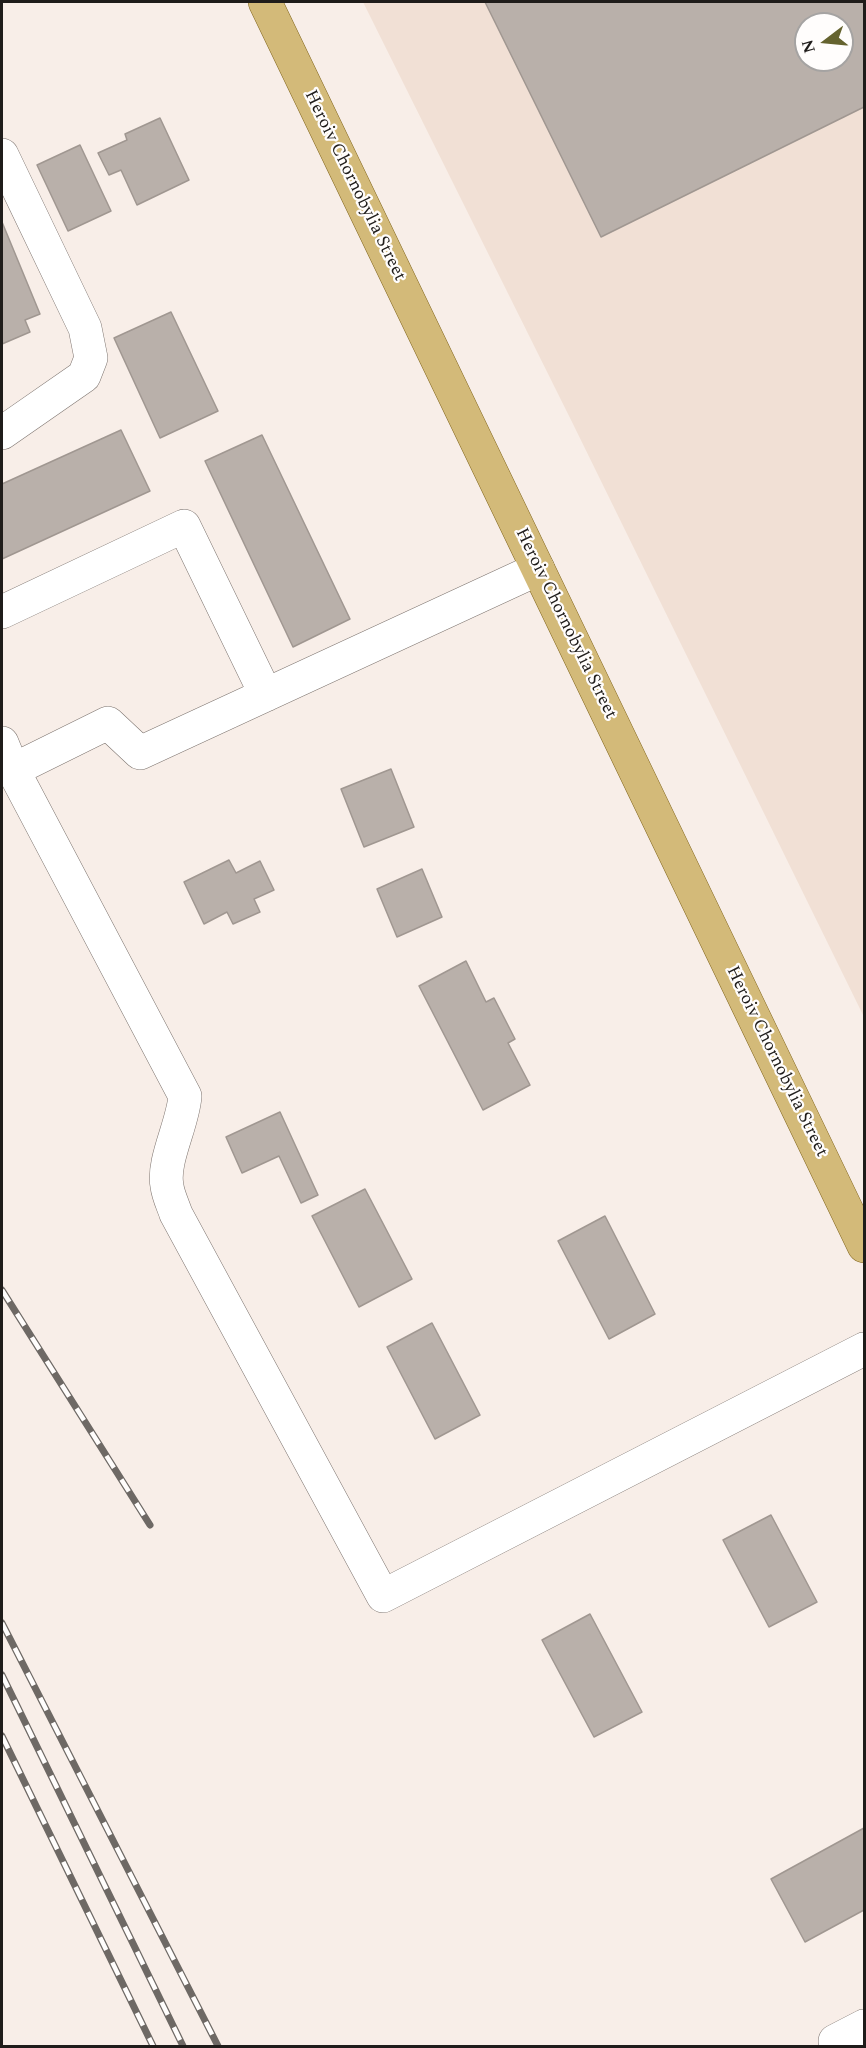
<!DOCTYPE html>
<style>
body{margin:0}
#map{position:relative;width:866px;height:2048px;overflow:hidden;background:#f8eee8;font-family:Spectral,serif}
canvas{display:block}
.frame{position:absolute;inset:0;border:3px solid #1f1c1a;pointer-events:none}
.north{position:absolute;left:794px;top:12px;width:60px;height:60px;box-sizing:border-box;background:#fffdfc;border:2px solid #a5a3a2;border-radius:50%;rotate:254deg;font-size:16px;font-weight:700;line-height:24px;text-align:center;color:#1f1c1a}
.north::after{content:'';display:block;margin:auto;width:21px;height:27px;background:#65632f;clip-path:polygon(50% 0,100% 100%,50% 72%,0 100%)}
</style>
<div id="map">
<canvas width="866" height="2048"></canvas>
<div class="frame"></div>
<div class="north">N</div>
</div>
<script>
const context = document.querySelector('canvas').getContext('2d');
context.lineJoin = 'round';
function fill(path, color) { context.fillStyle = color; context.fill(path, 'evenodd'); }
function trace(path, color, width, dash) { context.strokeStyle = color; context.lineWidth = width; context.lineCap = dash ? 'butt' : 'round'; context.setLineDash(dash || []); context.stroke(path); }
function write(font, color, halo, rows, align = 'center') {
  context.font = font + ' Spectral,serif'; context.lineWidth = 4.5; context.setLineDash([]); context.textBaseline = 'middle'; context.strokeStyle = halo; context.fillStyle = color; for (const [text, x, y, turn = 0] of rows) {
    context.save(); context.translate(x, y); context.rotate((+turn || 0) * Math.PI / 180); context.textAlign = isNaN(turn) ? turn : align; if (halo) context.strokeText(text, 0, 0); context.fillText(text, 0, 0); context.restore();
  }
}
fill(new Path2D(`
 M363,2H864V1017L573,424ZM806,24H842V60H806Z`), '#f1e0d5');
const building = new Path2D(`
 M485,2H864V107L601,237ZM806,24H842V60H806Z
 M160,118L189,180L137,205L121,170L109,175L98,153L127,140L125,134Z
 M80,145L111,211L68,231L37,165Z
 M2,222L40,314L25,320L30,332L2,344Z
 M171,312L218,411L160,438L114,338Z
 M121,430L150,491L2,559V484Z
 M262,435L350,619L293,647L205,461Z
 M391,769L414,827L364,847L341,789Z
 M229,860L236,873L260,861L274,890L254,899L260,912L233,924L227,912L204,924L184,882Z
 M422,869L442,917L397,937L377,889Z
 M466,961L486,1002L494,998L515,1039L508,1043L530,1085L483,1110L419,986Z
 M280,1112L318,1195L301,1203L279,1156L242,1173L226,1137Z
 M365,1189L412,1279L359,1307L312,1216Z
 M605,1216L655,1314L609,1339L558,1241Z
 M432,1323L480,1415L435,1439L387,1347Z
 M771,1515L817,1602L769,1627L723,1540Z
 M590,1614L642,1712L594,1737L542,1640Z
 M864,1828V1910L805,1942L771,1879Z`);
fill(building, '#b9b0aa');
trace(building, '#a09791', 1.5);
const minor = new Path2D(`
 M2,155L85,328L91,358L84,376L2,433
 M2,612L184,526L266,695
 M2,743L13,770L108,723L140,753L538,569
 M13,770L185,1096C183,1124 162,1161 167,1186C168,1195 173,1205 176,1214L383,1596L864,1349
 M835,2041L864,2026`);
const major = new Path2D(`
 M265,2L864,1246`);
trace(minor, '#7d746f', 34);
trace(major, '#81651d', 34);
trace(minor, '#fff', 33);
trace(major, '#d3ba79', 33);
const rail = new Path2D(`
 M2,1290L150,1525
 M2,1623L218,2046
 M2,1675L183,2046
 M2,1736L153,2046`);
trace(rail, '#6e6965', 7);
trace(rail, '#fffdfc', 4.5, [14]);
write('18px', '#1f1c1a', '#fffdfc', [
 ["Heroiv Chornobylia Street",354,186,64],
 ["Heroiv Chornobylia Street",565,624,64],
 ["Heroiv Chornobylia Street",776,1062,64]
]);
</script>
